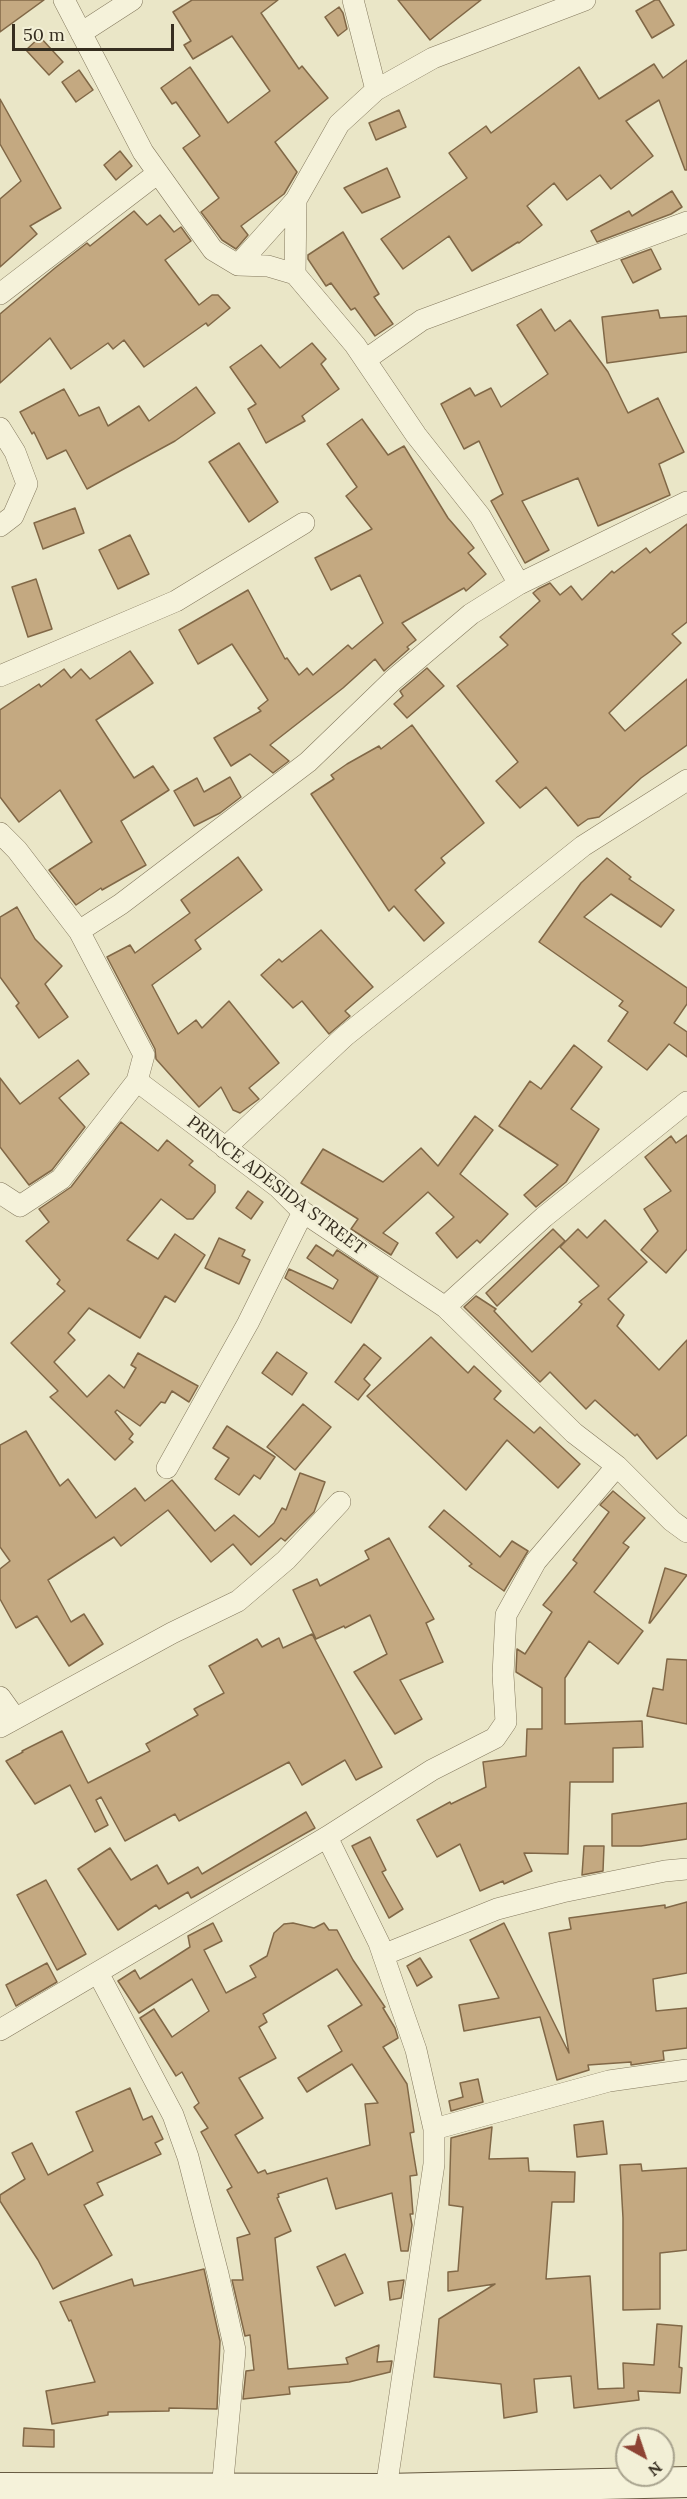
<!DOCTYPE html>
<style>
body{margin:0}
#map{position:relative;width:687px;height:2499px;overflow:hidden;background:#eae6c7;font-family:Lora,serif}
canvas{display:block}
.north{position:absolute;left:615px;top:2427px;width:60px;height:60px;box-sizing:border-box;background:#f2efd6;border:2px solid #a7a28d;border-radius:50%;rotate:140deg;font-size:16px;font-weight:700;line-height:24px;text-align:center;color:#362e20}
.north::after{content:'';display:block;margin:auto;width:21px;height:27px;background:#8d4334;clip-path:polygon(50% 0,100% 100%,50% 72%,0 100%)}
.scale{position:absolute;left:12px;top:24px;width:162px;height:27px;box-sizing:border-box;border:3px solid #362e20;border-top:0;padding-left:8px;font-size:18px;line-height:21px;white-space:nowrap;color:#362e20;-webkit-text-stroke:4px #f2efd6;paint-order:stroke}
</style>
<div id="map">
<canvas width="687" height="2499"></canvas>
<div class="north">N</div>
<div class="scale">50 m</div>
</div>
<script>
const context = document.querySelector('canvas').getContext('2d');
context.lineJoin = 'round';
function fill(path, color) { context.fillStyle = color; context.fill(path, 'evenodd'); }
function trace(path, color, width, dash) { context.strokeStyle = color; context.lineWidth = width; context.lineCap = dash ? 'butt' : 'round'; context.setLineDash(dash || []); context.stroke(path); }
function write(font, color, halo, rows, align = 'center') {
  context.font = font + ' Lora,serif'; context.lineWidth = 5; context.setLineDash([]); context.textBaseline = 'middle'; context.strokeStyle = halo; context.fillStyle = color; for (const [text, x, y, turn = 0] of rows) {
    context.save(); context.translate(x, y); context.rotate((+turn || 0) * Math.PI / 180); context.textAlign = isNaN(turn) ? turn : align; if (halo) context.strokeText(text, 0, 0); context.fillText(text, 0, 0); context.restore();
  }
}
const building = new Path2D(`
 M0,0H44L0,32Z
 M192,0H278L261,13L299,69L302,66L328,98L275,142L297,172L284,194L241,226L248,235L236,249L222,240L201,212L219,198L183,148L200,136L176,102L172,104L161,88L190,67L228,123L270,91L232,36L193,59L184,45L191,41L173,12Z
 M398,0H481L430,40Z
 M655,0H659L674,25L652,38L636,11Z
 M339,7L343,13L347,29L338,36L325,17Z
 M40,37L63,62L49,75L26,50Z
 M687,60V170H685L659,100L626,121L653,156L611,189L600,175L567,200L554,183L527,206L542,225L519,243L518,242L472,271L449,236L403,269L381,239L467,178L449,153L486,126L491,133L579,67L599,99L654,64L663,78Z
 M79,70L93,90L76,102L62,82Z
 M0,99L61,208L30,226L37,234L0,267V199L21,181L0,144Z
 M399,110L406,127L376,140L369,123Z
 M120,151L132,166L116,180L104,165Z
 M387,168L400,197L362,213L344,188Z
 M672,191L682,207L671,214L597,242L591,231L629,211L632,216Z
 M134,211L147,225L160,215L174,232L181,227L191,241L165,260L199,305L212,295H218L230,308L208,326L206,323L144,367L124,340L113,349L108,343L71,369L50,338L0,383V314L55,268L87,243L90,246Z
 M343,232L379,294L374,297L393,324L375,336L355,308L351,310L331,283L326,286L308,259V255Z
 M651,249L661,269L633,283L621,260Z
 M541,309L555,331L570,320L608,372L628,413L658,398L684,452L659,464L670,495L598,526L578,478L522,501L549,550L525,563L491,501L503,494L479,441L464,449L441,404L470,388L475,396L491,388L501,407L548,374L517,325Z
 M658,310L660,318L687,316V352L607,363L602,317Z
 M312,343L326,359L321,364L339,389L302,416L305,421L266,443L248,409L256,404L230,367L261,345L280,368Z
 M196,387L215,413L175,441L87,489L66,450L47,459L34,432L32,434L20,412L64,389L79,416L99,407L108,426L139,406L149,421Z
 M362,419L388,455L404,446L448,518L474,548L468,553L486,574L466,591L464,588L402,623L416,640L407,647L409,649L384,671L375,659L343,688L270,745L289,761L273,773L250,754L231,766L214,738L261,711L258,708L268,700L232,644L198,664L179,630L248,590L285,659L287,658L299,675L307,668L313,675L348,645L352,649L383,623L360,575L331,590L315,558L372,529L346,496L357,487L327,444Z
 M239,443L278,502L249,522L209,462Z
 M75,508L84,533L43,549L34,523Z
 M687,524V622L672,634L681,643L609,713L625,731L687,679V745L641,778L599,817L588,819L578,826L546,787L520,808L496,781L518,762L457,686L508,645L500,637L540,601L533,593L538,589L550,583L560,595L571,586L582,600L612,571L614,573L646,548L650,553Z
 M130,535L149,574L118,589L99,550Z
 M36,579L52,629L28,637L12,587Z
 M130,651L153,683L96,720L134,778L153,766L169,790L121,821L146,865L102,890L101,888L76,905L49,870L92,842L60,790L19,822L0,797V710L39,684L41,687L64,669L71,678L81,669L90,679Z
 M427,668L444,686L407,718L394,704L403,696L400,691Z
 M412,725L484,823L441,858L445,863L415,890L444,923L424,941L394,906L389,911L311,794L334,779L331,775L347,764L379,746L381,749Z
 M230,777L241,797L220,813L194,826L174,791L197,778L204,792Z
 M238,857L262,890L195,940L201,949L152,985L178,1034L196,1020L202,1028L229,1001L279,1063L249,1088L259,1099L240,1113L233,1110L221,1087L199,1107L156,1059L155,1049L107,957L130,945L135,953L190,913L181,900Z
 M607,858L631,877L629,879L674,910L661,927L611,894L584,917L687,988V1004L674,1023L687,1032V1057L669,1044L647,1070L608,1041L628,1012L619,1006L623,1001L539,942L581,883Z
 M17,907L35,939L62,966L45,984L68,1017L39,1038L16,1006L19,1003L0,977V917Z
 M321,930L373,987L345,1011L350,1016L329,1034L302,1001L293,1008L261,975L279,959L282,962Z
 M574,1045L602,1067L571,1109L599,1129L566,1182L536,1207L524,1195L558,1165L499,1126L530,1081L541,1089Z
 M78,1060L89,1074L59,1098L85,1127L52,1170L29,1185L0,1147V1078L20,1104Z
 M475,1116L493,1130L460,1174L508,1214L480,1243L477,1240L457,1258L436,1233L454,1217L428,1192L383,1233L398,1243L391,1255L351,1229L358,1219L301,1183L323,1149L383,1182L421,1148L438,1166Z
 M121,1122L158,1151L167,1140L193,1161L189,1165L215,1185V1192L193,1219H187L161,1199L127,1240L158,1259L175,1234L205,1255L175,1302L165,1296L140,1338L89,1308L68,1333L75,1340L54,1362L87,1397L109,1375L124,1388L136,1368L131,1365L138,1353L198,1386L189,1402L172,1391L165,1403L161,1402L140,1426L117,1410L115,1412L133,1434L129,1439L133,1442L115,1460L50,1397L58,1391L11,1343L65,1291L57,1284L60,1280L26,1241L49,1222L39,1209L71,1187Z
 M687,1135V1249L666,1273L641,1250L658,1231L644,1209L671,1191L645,1157L671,1136L676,1143Z
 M248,1191L263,1202L251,1219L236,1208Z
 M605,1220L647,1262L608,1299L624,1315L617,1326L659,1370L687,1340V1435L657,1459L637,1434L635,1436L595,1400L586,1409L550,1372L540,1382L464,1307L476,1296L496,1309L494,1311L532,1352L578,1309L582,1304L579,1302L599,1286L560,1247L578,1229L587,1238Z
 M553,1229L565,1241L497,1306L486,1293Z
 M219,1238L245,1250L242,1256L250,1260L239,1284L205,1268Z
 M316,1245L333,1256L337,1250L378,1277L351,1323L285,1278L289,1269L333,1289L338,1280L307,1258Z
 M431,1337L468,1373L474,1366L501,1391L494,1399L534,1433L540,1427L580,1464L558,1488L507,1440L466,1490L367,1396Z
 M364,1344L381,1358L364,1379L370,1385L358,1400L335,1382Z
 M277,1352L307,1373L292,1395L262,1373Z
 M303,1404L331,1427L295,1470L267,1447Z
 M227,1426L275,1457L260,1479L254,1475L239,1495L215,1479L229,1458L213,1448Z
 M26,1431L60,1486L68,1479L96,1518L135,1488L145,1501L172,1480L215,1531L234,1515L259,1537L274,1523L282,1508L286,1510L300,1473L325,1482L314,1512L285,1541L281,1538L251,1565L233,1544L211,1562L168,1510L121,1546L114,1537L48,1580L71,1622L84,1614L103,1644L69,1666L37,1616L16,1628L0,1599V1569L10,1561L0,1547V1445Z
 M613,1491L645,1518L623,1543L629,1547L594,1592L643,1631L618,1664L589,1641L565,1678V1724L642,1721L643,1747L613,1748V1782H570L568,1854L524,1853L532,1871L504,1884L503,1881L480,1891L460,1844L437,1857L417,1820L450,1802L451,1804L486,1787L483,1762L526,1756L527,1729H542V1688L516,1672L517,1649L525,1654L552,1612L543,1605L577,1563L573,1560L609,1512L600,1505Z
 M444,1510L500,1557L512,1541L528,1551L504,1591L469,1566L472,1564L429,1527Z
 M389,1538L434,1619L426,1623L443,1662L400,1680L422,1719L395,1734L354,1672L387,1654L370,1615L345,1628L344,1626L316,1639L293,1590L317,1579L320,1586L369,1559L365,1551Z
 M665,1568L687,1575L650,1623H649Z
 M312,1634L382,1767L356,1780L345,1760L302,1785L289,1762L179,1821L175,1814L125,1841L101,1797L96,1800L108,1825L95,1832L70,1785L35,1804L6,1761L23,1752L22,1751L62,1731L88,1783L150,1751L146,1744L198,1715L194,1709L224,1693L209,1666L257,1639L262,1647L279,1638L283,1648Z
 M667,1659L687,1660V1724L647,1716L653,1688L663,1690Z
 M687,1803V1839L641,1846H612V1814Z
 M306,1812L315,1828L193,1897L191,1898L188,1892L159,1909L156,1905L118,1930L78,1869L110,1848L131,1880L157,1865L168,1884L198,1867L202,1874Z
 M370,1837L386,1870L382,1872L403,1909L389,1918L352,1846Z
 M584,1846H604L603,1871L582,1875Z
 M46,1880L86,1954L57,1970L17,1895Z
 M687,1902V1973L653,1979L656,2011L687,2008V2048L663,2051L664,2060L631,2065V2062L588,2065L589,2070L557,2080L540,2017L464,2031L459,2005L499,1998L470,1940L504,1923L569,2053L549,1933L571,1929L569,1918L665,1905V1908Z
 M213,1923L222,1941L204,1950L226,1993L256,1977L250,1966L267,1956L274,1933L284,1924L293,1923L314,1928L324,1923L329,1930H337L353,1960L385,2007L383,2008L395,2028L398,2038L383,2047L407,2084L414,2132L410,2133L417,2175L410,2176L413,2214H410L412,2225L408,2251H401L392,2193L336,2209L327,2178L278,2194L279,2197L277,2198L291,2231L275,2238L288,2369L348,2364L346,2358L379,2345L377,2362L392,2361L390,2372L349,2382L289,2387L290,2394L243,2399L246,2371L254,2370L250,2335L245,2336L232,2280H243L237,2238L250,2234L227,2190L232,2187L201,2132L208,2128L194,2107L199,2103L182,2072L176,2076L140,2018L154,2009L172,2037L209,2011L192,1979L139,2013L118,1981L135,1970L140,1979L190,1947L188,1936ZM337,1969L362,2005L328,2026L342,2051L298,2078L307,2092L352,2064L378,2103L365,2104L370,2145L267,2174L265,2170L258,2173L235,2135L263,2118L239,2078L276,2058L259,2027L267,2022L263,2014Z
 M420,1958L432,1977L417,1986L407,1966Z
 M47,1963L57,1982L16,2006L6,1985Z
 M478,2079L483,2102L451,2111L449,2101L463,2097L460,2083Z
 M130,2088L143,2120L152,2116L163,2139L155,2143L161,2154L97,2183L103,2195L84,2205L112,2255L53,2289L38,2260L0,2201V2195L25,2179L12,2153L32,2143L48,2175L93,2151L76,2112Z
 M603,2121L607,2154L577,2157L574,2125Z
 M492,2127L489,2159L528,2158L529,2171L575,2172L574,2202H552L546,2279L590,2276L598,2389L624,2388L623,2363L654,2365L657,2324L682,2326L679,2367L682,2368L680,2393L638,2391L639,2400L574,2408L571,2376L534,2379L537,2412L504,2418L501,2384L434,2377L439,2319L495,2284L448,2291V2272L458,2271L463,2207L449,2205L451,2138Z
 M641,2164L642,2171L687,2168V2250L660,2253V2309L623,2310V2218L620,2165Z
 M345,2254L363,2293L335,2306L317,2267Z
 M204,2269L220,2341L217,2409L169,2408V2411L108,2412V2415L52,2424L46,2391L95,2382L71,2320L69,2321L60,2302L132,2279L134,2286Z
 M404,2280L401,2298L390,2300L388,2282Z
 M24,2428L54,2430V2447L23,2446Z`);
fill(building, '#c4a981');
trace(building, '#816847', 1.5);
const street = new Path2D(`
 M64,0L143,152L213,250L238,265L268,266L295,274L355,345L416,435L480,516L519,584
 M353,0L376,90
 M81,33L132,0
 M238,265L296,200L339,124L376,90L433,58L585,0
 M295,274L296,200
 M0,294L158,173
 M365,360L422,320L687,222
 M0,428L15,452L27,484L13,516L0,526
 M0,676L176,601L304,523
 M0,833L17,850L79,931L144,1055L137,1081L278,1187L303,1212L445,1307L574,1433L617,1466L672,1521L687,1532
 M79,931L121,904L308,762L393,680L471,614L519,584L687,502
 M225,1148L345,1036L583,846L687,780
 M0,1193L20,1206L61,1179L137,1081
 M445,1307L544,1217L687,1102
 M167,1468L248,1323L303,1212
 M0,1697L15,1718
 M0,1727L172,1633L238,1601L286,1560L340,1502
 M327,1837L379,1943L416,2050L434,2129V2164L386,2489
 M383,1955L497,1909L562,1892L665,1871L687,1869
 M98,1973L173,2115L188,2157L218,2274L235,2350L222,2490
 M0,2030L327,1837L432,1770L495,1738L506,1722L503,1675L506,1615L536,1561L617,1466
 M434,2129L609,2081L687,2070`);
const secondary = new Path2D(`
 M0,2488L386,2489L687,2482`);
trace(street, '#84795e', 22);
trace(secondary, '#665a41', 32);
trace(street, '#f5f2da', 21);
trace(secondary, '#f5f2da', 30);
write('18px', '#362e20', '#f2efd6', [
 ["PRINCE ADESIDA STREET",276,1186,37]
]);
</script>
